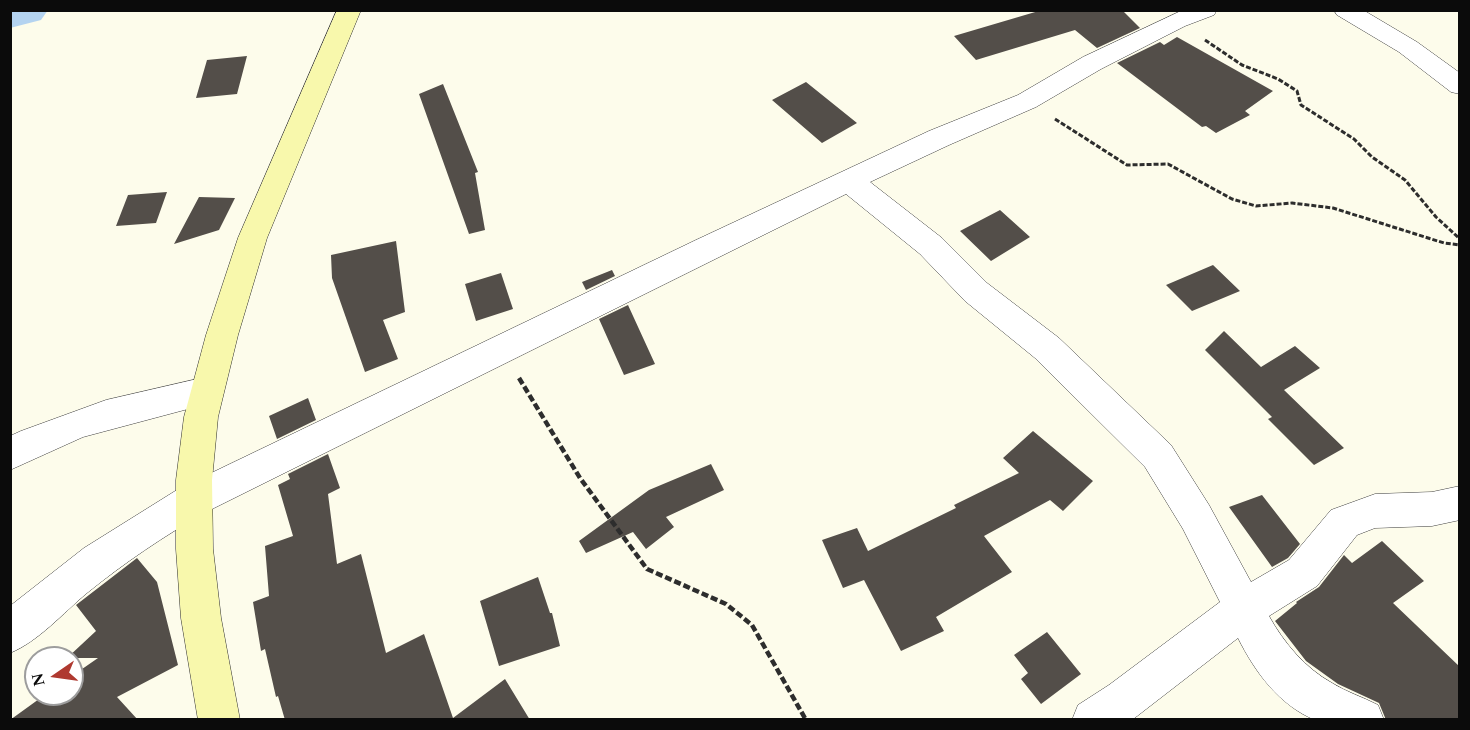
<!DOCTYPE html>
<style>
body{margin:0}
#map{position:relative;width:1470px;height:730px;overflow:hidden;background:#fdfceb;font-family:Spectral,serif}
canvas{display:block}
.frame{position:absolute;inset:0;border:12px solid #0b0b0b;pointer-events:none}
.north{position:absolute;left:24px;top:646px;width:60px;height:60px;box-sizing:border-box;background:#fff;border:2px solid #9d9d9d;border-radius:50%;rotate:257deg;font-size:16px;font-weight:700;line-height:24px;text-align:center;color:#0b0b0b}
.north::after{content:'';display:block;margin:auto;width:21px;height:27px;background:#af3930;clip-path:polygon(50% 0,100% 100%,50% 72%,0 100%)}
</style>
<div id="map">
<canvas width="1470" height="730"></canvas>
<div class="frame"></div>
<div class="north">N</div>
</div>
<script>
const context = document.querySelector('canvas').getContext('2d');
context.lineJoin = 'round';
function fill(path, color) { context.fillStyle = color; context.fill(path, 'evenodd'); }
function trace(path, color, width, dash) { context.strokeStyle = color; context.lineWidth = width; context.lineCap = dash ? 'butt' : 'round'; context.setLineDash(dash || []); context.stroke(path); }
fill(new Path2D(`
 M10,10H48L41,20L10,28Z`), '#b4d3f0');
fill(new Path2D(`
 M1042,10H1122L1140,28L1097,48L1075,30L976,60L954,36Z
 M1177,37L1273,91L1245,111L1250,115L1216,133L1206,126L1202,127L1117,63L1160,42L1164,45Z
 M247,56L237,94L196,98L207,60Z
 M806,82L857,123L822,143L772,100Z
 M443,84L478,172L475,173L485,230L469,234L419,94Z
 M167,192L156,223L116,226L128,195Z
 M199,197L235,198L219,230L174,244Z
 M1000,210L1030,237L991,261L960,231Z
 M396,241L405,312L383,320L398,359L365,372L332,278L331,255Z
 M1213,265L1240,291L1192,311L1166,285Z
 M612,270L615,276L586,290L582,282Z
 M501,273L513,309L476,321L465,284Z
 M628,305L655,364L624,375L599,319Z
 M1224,331L1261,367L1295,346L1320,368L1284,390L1344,448L1314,465L1268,419L1272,417L1205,350Z
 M308,398L316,420L277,439L269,416Z
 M1033,431L1093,481L1063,511L1050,500L984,536L1012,572L936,617L944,631L901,651L864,580L843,588L822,540L857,528L868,551L956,508L954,505L1019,473L1003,458Z
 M328,454L340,488L328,494L337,564L361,554L386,653L424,634L453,718L505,679L530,720H285L278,696L276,697L265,649L261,651L253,602L269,596L265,546L293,536L278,485L290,479L288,474Z
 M711,464L724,490L666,517L674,527L646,549L633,532L586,553L579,541L649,490Z
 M1262,495L1300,544L1288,558L1272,567L1229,507Z
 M1382,541L1424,581L1393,603L1460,667V720H1386L1379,703L1338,684L1306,661L1275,621L1297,603L1296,602L1319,587L1344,555L1352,563Z
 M137,558L157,582L178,665L117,697L138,720H10L46,694H72V676L98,658H67L96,631L76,605Z
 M538,577L550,613H552L560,646L499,666L480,601Z
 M1047,632L1081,674L1041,704L1021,679L1028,673L1014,655Z`), '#534e49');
const street = new Path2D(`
 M1183,10H1217L1214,15L1185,26L1101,69L1036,107L949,145L870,182L942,238L987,283L1059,338L1171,445L1209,505L1251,582L1289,560L1331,510L1375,494L1432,492L1460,486V520L1432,526L1375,528L1357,535L1317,586L1269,616C1284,643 1305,668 1332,683C1346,692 1363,697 1378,705L1384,720H1315C1279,705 1255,672 1238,638L1132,720H1072L1078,705L1109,685L1220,602L1183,529L1145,467L1035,358L965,301L920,254L846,194L206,512C164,536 124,563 87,593C63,613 39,641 10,653V606L84,548L180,488L696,240L929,131L1018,95L1083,57Z
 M1334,10H1363L1417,42L1460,73V94L1451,92L1399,52L1337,15Z
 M206,377L218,381L223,391L218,401L83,437L10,470V436L21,431L106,400Z`);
const secondary = new Path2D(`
 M337,10H361L267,238L238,335L218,417L212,480L213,549L221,618L240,720H198L181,618L176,549V480L184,417L206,335L238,238Z`);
trace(street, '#3e3e3e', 1);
trace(secondary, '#2d2d2d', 1);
trace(new Path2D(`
 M1205,40L1242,65L1278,79L1297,91L1301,105L1354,139L1372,157L1405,180L1436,217L1460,239
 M1055,119L1127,165L1168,164L1232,199L1256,206L1292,203L1333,208L1444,243L1460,245`), '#2d2d2d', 3, [5, 2]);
trace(new Path2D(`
 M519,378L580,478L647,569L726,604L752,625L806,720`), '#2d2d2d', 4.5, [7, 3]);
fill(street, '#fff');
fill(secondary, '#f8f8ac');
</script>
